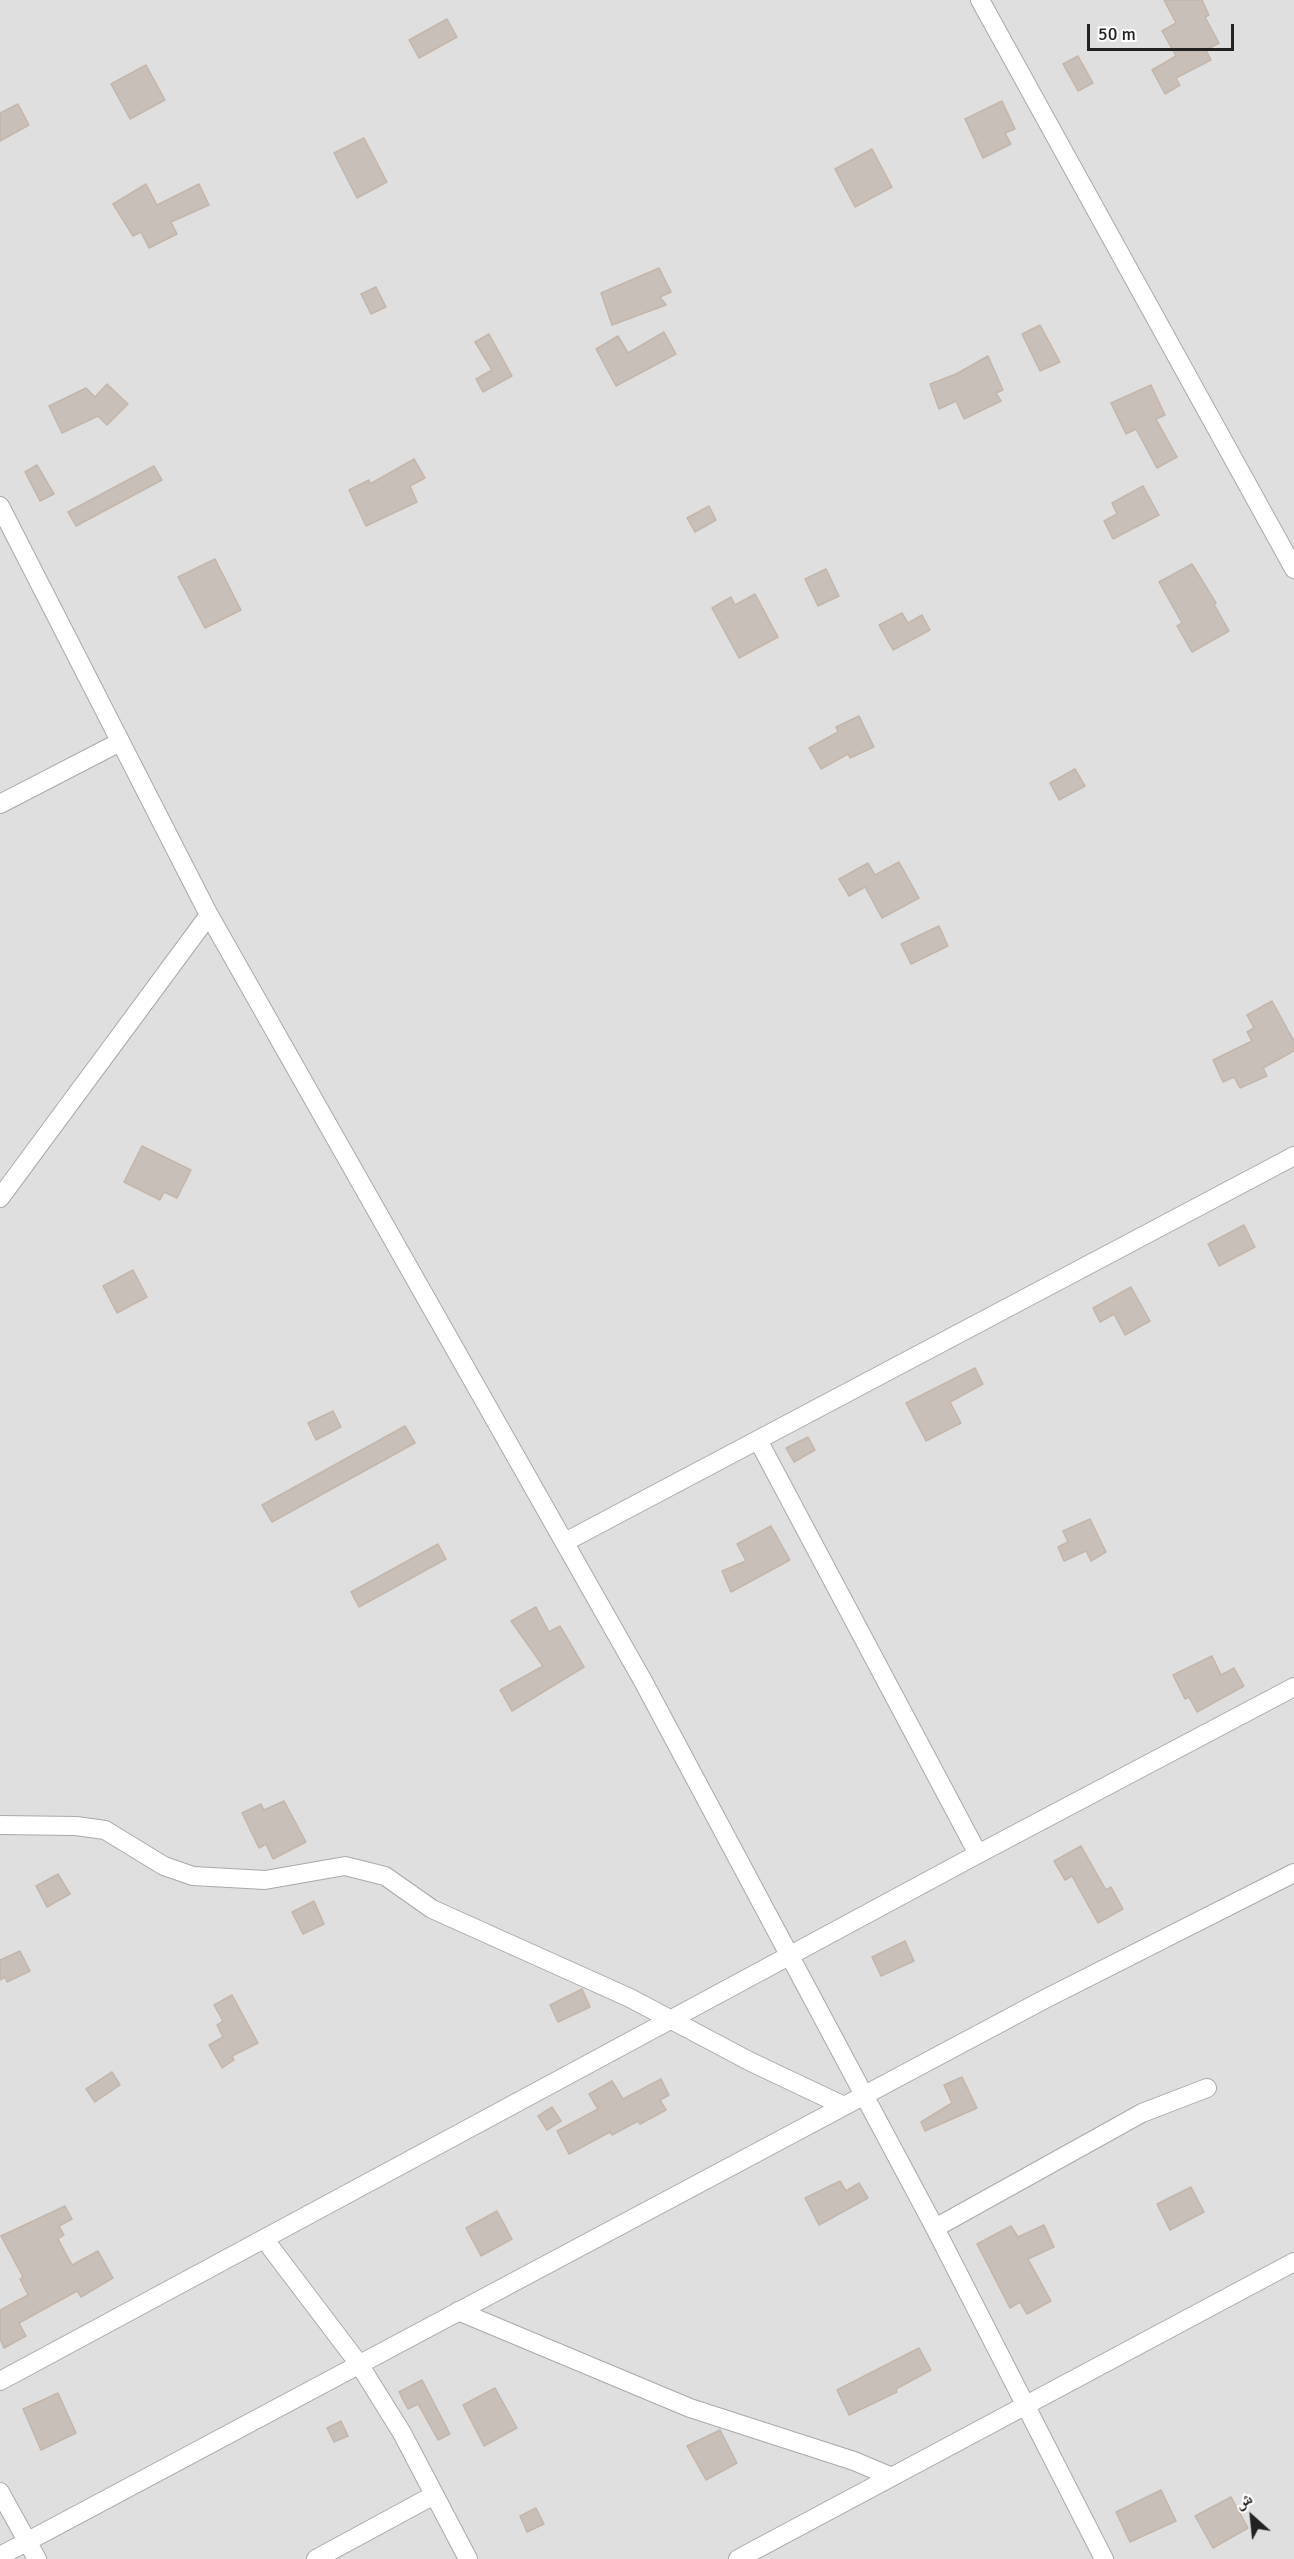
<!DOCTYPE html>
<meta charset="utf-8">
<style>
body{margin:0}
#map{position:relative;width:1294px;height:2559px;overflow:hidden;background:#f2efe9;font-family:Signika,"Noto Naskh Arabic",sans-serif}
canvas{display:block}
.north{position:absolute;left:1222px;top:2487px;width:60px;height:60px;-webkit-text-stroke:4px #fff;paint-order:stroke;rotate:333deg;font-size:16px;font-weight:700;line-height:24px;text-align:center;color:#222}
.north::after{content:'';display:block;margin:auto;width:21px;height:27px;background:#222;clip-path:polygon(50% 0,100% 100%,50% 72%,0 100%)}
.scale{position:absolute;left:1087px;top:24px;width:147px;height:27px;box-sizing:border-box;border:3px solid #222;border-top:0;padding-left:8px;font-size:18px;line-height:21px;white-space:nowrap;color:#222;-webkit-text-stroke:4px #fff;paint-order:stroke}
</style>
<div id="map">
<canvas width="1294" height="2559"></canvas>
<div class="north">ش</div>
<div class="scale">50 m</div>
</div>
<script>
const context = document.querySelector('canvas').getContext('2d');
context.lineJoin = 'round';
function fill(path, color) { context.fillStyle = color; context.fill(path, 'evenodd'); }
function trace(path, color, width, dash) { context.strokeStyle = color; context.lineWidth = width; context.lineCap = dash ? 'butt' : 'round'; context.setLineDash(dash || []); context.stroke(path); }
fill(new Path2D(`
 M0,0H1294V2559H0Z`), '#e0dfdf');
const building = new Path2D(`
 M1164,0H1202L1209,15L1205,17L1219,43L1206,50L1211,60L1176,78L1180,85L1165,94L1152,70L1176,56L1162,31L1176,23Z
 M447,19L457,37L419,58L409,40Z
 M1078,56L1093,83L1078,91L1063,64Z
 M146,65L165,100L130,119L111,84Z
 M1002,101L1015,129L1005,133L1011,144L983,158L965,119Z
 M18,104L29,125L0,141V113Z
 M364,138L387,182L357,198L334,153Z
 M872,149L892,187L855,207L835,169Z
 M146,184L157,205L199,184L209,205L171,222L177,234L149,248L141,232L133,236L113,204Z
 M659,268L671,292L660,297L666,305L612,325L601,293Z
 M376,287L386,307L371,314L361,294Z
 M1040,325L1060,362L1040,371L1022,334Z
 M664,332L676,354L616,386L596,349L618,336L628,353Z
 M489,334L512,376L483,392L476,379L492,370L475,342Z
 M988,356L1003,390L996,393L1001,401L964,419L956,401L939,409L930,384L956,374Z
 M107,384L128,404L107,425L98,416L62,433L49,406L86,388L95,397Z
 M1151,385L1165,415L1156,419L1177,457L1157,468L1136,429L1126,434L1111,403Z
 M414,459L425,478L410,486L417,502L366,526L349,490L369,480L370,484Z
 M37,465L54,494L40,501L25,472Z
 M154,466L162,480L76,526L68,512Z
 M1143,486L1159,515L1113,539L1104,521L1117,514L1112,503Z
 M709,506L716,520L695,532L687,518Z
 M215,559L241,610L205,628L178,577Z
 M1192,564L1216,603L1214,604L1229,631L1192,652L1177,626L1182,623L1159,582Z
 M826,569L839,596L818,606L805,579Z
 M755,594L778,637L739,658L712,608L731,597L735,605Z
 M902,613L908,623L922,615L930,630L893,650L879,625Z
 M859,716L874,747L850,758L848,754L821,769L809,748L838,732L836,727Z
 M1075,769L1085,786L1059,800L1050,783Z
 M899,862L919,898L882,918L865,887L849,896L839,879L868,863L875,875Z
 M939,926L948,946L911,964L901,944Z
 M1272,1001L1294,1041V1051L1263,1068L1267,1076L1240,1088L1234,1077L1223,1082L1213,1060L1252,1041L1247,1032L1254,1028L1247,1015Z
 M142,1146L191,1170L177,1198L164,1192L160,1200L124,1182Z
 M1244,1225L1255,1247L1219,1266L1208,1244Z
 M133,1270L147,1297L117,1313L103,1286Z
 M1131,1287L1150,1321L1125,1335L1114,1314L1100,1322L1093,1308Z
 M975,1368L983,1384L950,1402L961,1423L926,1441L906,1403Z
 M333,1411L341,1427L316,1440L308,1423Z
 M405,1426L415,1443L272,1522L262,1505Z
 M808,1437L815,1450L794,1462L786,1448Z
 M1090,1519L1106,1552L1091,1561L1086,1551L1064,1561L1058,1547L1068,1542L1063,1531Z
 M771,1526L790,1560L731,1592L722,1571L746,1561L737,1544Z
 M438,1544L446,1559L359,1607L351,1592Z
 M536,1607L549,1632L560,1626L584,1667L512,1711L500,1690L543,1666L511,1621Z
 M1212,1656L1221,1675L1234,1668L1244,1686L1197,1712L1189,1697L1185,1699L1173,1675Z
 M284,1801L306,1842L273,1859L266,1844L259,1848L242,1813L261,1804L264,1810Z
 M1081,1846L1106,1890L1111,1887L1123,1909L1098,1923L1072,1876L1065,1880L1054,1861Z
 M58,1874L70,1894L47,1907L36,1886Z
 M314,1901L324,1924L303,1934L292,1912Z
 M905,1941L914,1961L881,1976L872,1957Z
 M20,1951L30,1971L7,1982L5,1977L0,1980V1960Z
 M582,1989L590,2007L558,2022L550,2005Z
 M232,1995L258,2043L232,2056L234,2060L222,2068L209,2045L223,2037L217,2025L223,2021L214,2005Z
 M112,2072L120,2085L95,2102L86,2089Z
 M962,2077L977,2108L925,2131L921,2122L952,2103L944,2085Z
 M661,2079L669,2095L660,2100L666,2110L640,2124L638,2121L612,2135L610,2132L569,2154L557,2131L598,2109L589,2094L612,2081L623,2099Z
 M552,2107L561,2121L547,2130L538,2116Z
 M840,2181L846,2191L859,2183L868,2198L819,2225L805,2198Z
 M1191,2187L1204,2212L1170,2230L1157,2204Z
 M65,2206L72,2219L59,2226L64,2235L58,2239L72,2265L98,2251L113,2278L81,2297L77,2291L19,2323L26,2336L4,2348L0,2339V2310L28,2295L20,2279L23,2277L1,2236Z
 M497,2211L512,2239L481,2256L466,2228Z
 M1044,2225L1054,2247L1028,2259L1051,2301L1027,2314L1020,2302L1010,2308L977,2244L1011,2226L1018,2237Z
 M919,2348L931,2370L896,2389L897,2392L849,2415L837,2390Z
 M422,2380L450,2434L438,2440L418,2404L408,2409L399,2392Z
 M495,2388L517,2428L484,2446L463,2405Z
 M58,2393L76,2433L41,2450L23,2409Z
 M341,2421L348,2436L334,2442L327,2428Z
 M720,2430L737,2463L706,2480L687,2446Z
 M1161,2490L1176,2521L1130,2542L1116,2512Z
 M1231,2497L1248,2528L1213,2548L1195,2516Z
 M536,2508L544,2524L527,2532L520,2516Z`);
fill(building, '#c7bfb8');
trace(building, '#c4b6ab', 1.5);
const street = new Path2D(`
 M980,0L1294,569
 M0,506L209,915L643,1681L935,2228L1104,2559
 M0,804L120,742
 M0,1198L209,915
 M758,1440L978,1854
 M565,1542L1294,1156
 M0,1825L76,1826L105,1830L164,1866L193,1876L265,1880L345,1866L385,1876L432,1909L630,1998L751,2062L844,2106
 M935,2228L1142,2113L1207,2088
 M265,2240L359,2364L402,2433L468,2559
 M458,2311L690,2408L854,2461L892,2477
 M0,2381L978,1854L1294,1687
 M0,2492L37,2559
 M0,2556L1043,2000L1294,1873
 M316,2559L434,2495
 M738,2559L1294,2262`);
trace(street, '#a9a9a9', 20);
trace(street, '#fff', 18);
</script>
